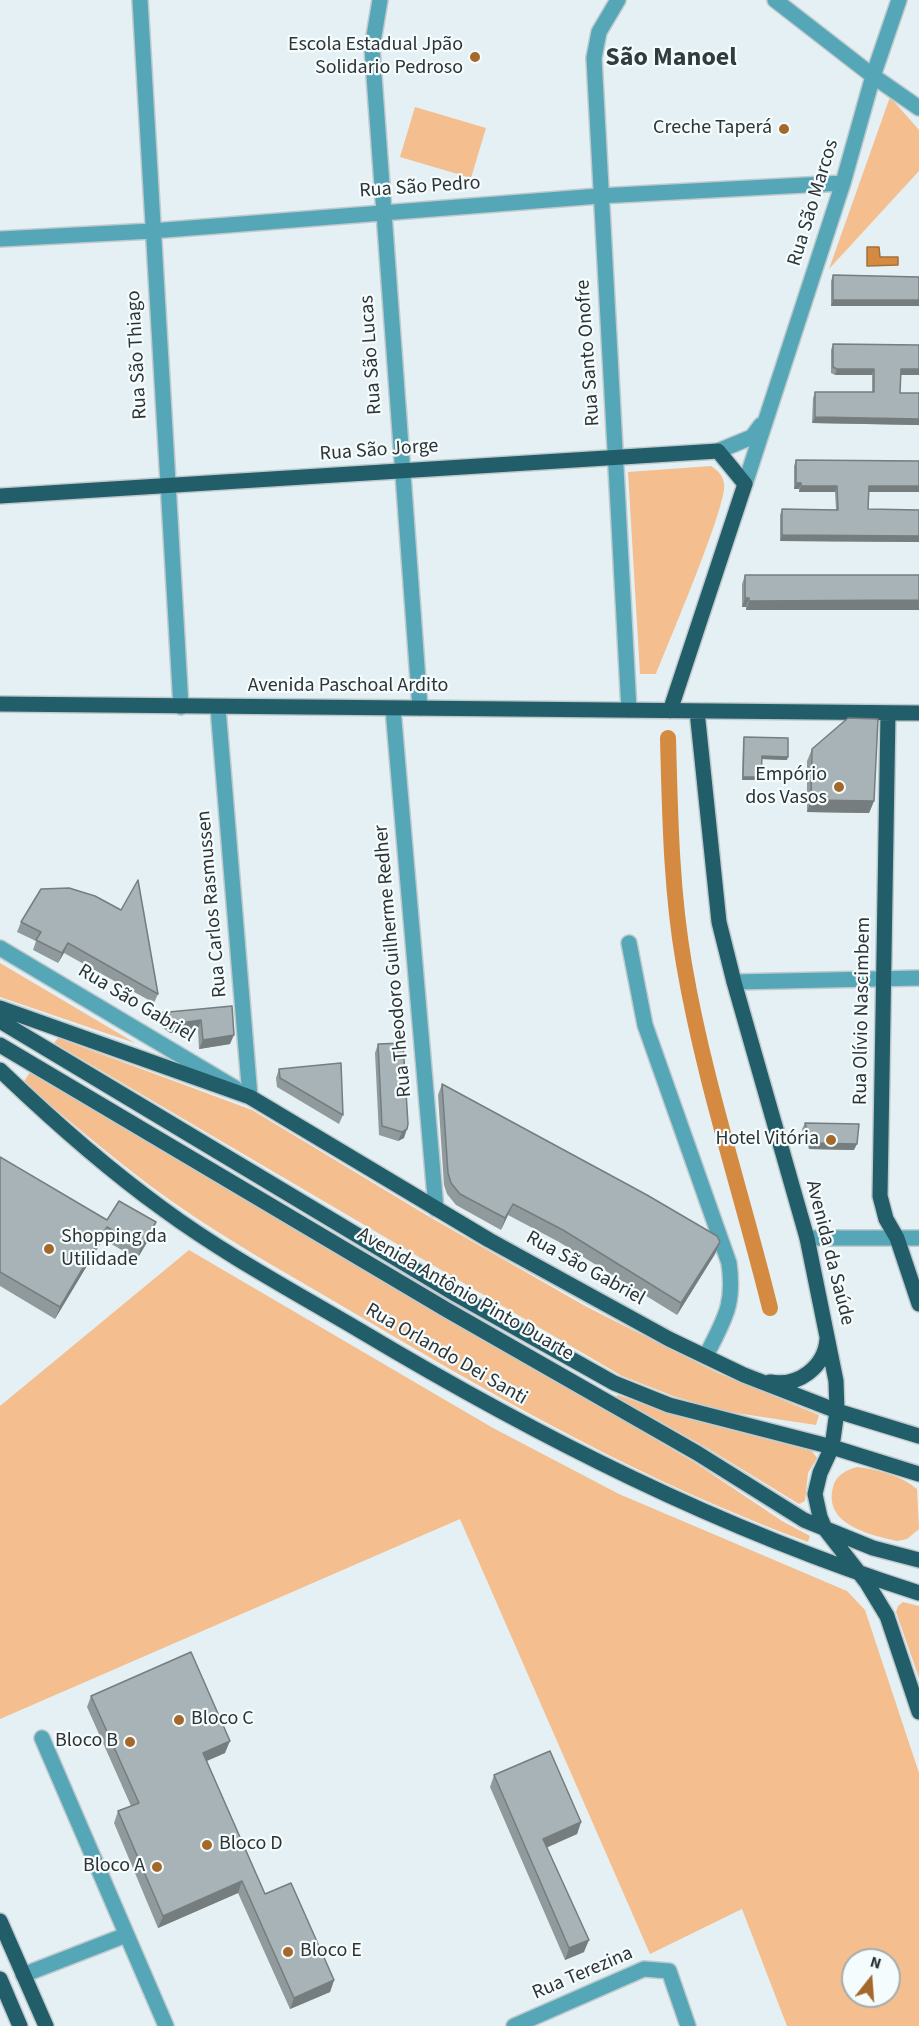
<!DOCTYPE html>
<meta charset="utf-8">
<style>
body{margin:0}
#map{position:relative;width:919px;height:2026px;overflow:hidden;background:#e4f0f3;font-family:"Source Sans 3",sans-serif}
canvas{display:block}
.north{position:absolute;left:841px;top:1948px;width:60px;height:60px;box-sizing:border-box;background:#f5fcfe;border:2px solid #a5acad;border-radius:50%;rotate:17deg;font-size:16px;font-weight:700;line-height:24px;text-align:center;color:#2e3334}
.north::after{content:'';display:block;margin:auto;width:21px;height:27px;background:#a5682b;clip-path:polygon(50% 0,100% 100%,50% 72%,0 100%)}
</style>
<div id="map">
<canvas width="919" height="2026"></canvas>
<div class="north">N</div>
</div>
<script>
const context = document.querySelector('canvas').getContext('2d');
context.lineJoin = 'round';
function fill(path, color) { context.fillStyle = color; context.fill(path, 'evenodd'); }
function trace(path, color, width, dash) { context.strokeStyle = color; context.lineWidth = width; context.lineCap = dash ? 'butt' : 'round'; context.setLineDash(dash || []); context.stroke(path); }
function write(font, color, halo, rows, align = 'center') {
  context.font = font + ' "Source Sans 3",sans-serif'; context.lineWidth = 4.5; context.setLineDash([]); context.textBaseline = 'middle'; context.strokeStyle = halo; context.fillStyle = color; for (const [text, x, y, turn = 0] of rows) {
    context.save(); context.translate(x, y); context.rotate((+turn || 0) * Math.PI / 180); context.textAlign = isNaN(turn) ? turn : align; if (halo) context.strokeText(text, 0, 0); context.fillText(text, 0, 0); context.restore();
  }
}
fill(new Path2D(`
 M890,97L919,130V171L829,269Z
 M415,107L486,128L471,178L400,157Z
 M711,466C718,471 723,475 724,484C728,503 667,646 656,674H640L628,472Z
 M0,963L135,1043L0,997Z
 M58,1038L252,1110L428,1216L585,1306L718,1373L819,1415L816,1425L723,1411L673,1396L622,1376L54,1043Z
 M30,1072L694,1462L782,1521L810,1536L808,1542C650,1484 511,1406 366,1320C301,1281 232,1244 170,1200C119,1164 72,1122 23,1083Z
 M189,1250L493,1428L619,1494L847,1591L865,1610L919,1773V2026H787L742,1909L650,1954L460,1519L0,1719V1406ZM853,1960H889V1996H853Z
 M618,1395L677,1416L812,1451L817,1458L808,1473L805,1501L799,1504L707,1448L616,1397Z
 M857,1467C877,1469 902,1476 917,1489L919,1529L907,1539L897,1541C871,1535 823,1525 833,1487C836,1475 846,1470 857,1467Z
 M903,1602L919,1606V1678L896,1612L898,1606Z`), '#f4be8f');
const water = new Path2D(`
 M867,247H879L880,257H898V265L867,266Z`);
fill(water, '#d48a41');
trace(water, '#a2703d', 1.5);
trace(new Path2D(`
 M668,738C670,813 671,889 684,964C704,1081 742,1194 770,1308`), '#d48a41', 16);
const minor = new Path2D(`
 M140,0L181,707
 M380,0L372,48L420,708
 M618,0L599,32L594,58L629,710
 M775,0L873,76L919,108
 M0,239L152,231L599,196L843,183
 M718,451L752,437L761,425
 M745,484L843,183L873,76L899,0
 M218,708L250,1097
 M393,709L436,1209
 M629,943L645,1025L729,1263C735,1306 724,1319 706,1356
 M0,948L235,1088
 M734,982L919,978
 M807,1238H919
 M42,1738L166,2026
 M23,1975L126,1935
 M514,2026L644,1969L669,1971L688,2026`);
const major = new Path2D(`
 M0,496L718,451L745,484L670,711
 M0,704L919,713
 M697,711L719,922L734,982L807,1238L836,1381L837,1411L832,1447L820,1473L815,1494L820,1517L825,1529L867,1583L887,1616L919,1712
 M888,713L880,1196L886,1219L897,1238L919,1304
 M0,1008L250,1097L489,1240L669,1339L744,1375L837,1411L919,1436
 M0,1021L457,1295L614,1383L669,1405L832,1447L919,1474
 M0,1045L447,1310L697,1453L804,1520L873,1548L919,1560
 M0,1070C51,1119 105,1167 163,1209C224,1254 293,1291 359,1330C538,1437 719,1529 919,1593
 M770,1382C798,1387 825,1367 827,1339
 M0,1921L46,2026
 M0,1979L20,2026`);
trace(minor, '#c0cacd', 18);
trace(major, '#c0cacd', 18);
trace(minor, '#55a7b8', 15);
trace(major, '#225e6a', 15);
fill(new Path2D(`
 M833,275L919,277V306H831V281Z
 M833,344L919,375H901L900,393H919V425L812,423L813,398L815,392H872V375H835L831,373V350Z
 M796,460L919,461V492H869L868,509L919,510V542L780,541V515L782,509L836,510L835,492H799V489H794V466Z
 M745,575H919L746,610V607H742V584Z
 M744,737L787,760L762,759L761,777L760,780H742L743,740Z
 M812,749L874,801L869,813L807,812V761Z
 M41,889L158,994L154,1003L64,953L58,963L33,950L36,941L17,932L21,922Z
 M232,1006L230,1044L199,1049L198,1029L170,1033L155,1022L158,1013Z
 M378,1044L404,1138L398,1141L379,1135L375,1053Z
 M279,1069L343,1115L339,1124L277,1087L276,1078Z
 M442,1084L720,1242L715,1254L677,1315L559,1242L508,1215L501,1230L456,1205L447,1194L444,1185L438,1095Z
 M805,1123L854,1150L809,1149L802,1129Z
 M0,1157L107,1220L152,1234L137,1259L103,1239L55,1319L0,1286Z
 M91,1696L225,1753L207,1761L265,1894L334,1980L330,1992L290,2009L238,1893L158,1928L114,1823L118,1811L131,1806L87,1707Z
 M494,1775L581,1822L577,1834L547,1847L584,1952L565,1960L490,1787Z`), '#909a9d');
fill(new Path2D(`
 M833,300H919V306H831Z
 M837,369H874L872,375H835Z
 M901,369H919V375H899Z
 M815,417L919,419V425L812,423Z
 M796,483H801L799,489H794Z
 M801,486H837L835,492H799Z
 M869,486H919V492H867Z
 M782,535L919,536V542L780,541Z
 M745,598H749L746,607H742Z
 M919,600V610H746L749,601Z
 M762,756L788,757L787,760L761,759Z
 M743,777H761L760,780H742Z
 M811,800L874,801L869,813L807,812Z
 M68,943L64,953L58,963L62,953Z
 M201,1020L198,1029L170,1033L173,1024Z
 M234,1035L230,1044L199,1049L203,1040Z
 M407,1129L404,1138L398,1141L402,1132Z
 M811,1143L857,1144L854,1150L809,1149Z
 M513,1204L508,1215L501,1230L505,1218Z
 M156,1222L152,1234L137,1259L141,1247Z
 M107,1227L103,1239L55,1319L60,1307Z
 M720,1242L715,1254L677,1315L681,1303Z
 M230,1741L225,1753L199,1764L203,1753Z
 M581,1822L577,1834L539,1851L543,1839Z
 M242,1881L238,1893L158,1928L163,1916Z
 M589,1940L584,1952L565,1960L569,1948Z
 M334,1980L330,1992L290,2009L294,1998Z`), '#757d7f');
const building = new Path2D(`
 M833,275L919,277V300H833Z
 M833,344L919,345V369H901L900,393H919V419L815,417V392H874V369H837L833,367Z
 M796,460L919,461V486H869L868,509L919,510V536L782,535V509L838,510L837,486H801V483H796Z
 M745,575H919V600L749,601V598H745Z
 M848,718L878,719L874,801L811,800L812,749Z
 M744,737L788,738V757L762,756L761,777H743Z
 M138,880L158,994L68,943L62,953L36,940L41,932L21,922L41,889L69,888L95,896L121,910Z
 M232,1006L234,1035L203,1040L201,1020L173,1024L158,1013Z
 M403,1043L408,1124L407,1129L402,1132L382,1126L378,1044Z
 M341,1063L343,1115L280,1078L279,1069Z
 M442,1084L647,1195L717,1236L720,1242L681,1303L563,1230L513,1204L505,1218L460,1194L451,1183L448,1173Z
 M805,1123L859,1124L857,1144L811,1143Z
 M0,1157L107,1220L119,1201L156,1222L141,1247L107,1227L60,1307L0,1272Z
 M191,1652L230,1741L203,1753L265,1894L291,1883L334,1980L294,1998L242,1881L163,1916L118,1811L139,1803L91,1696Z
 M550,1751L581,1822L543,1839L589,1940L569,1948L494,1775Z`);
fill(building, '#a7b3b6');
trace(building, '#757d7f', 1.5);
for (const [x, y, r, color] of [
 [475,57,6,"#a5682b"],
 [784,129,6,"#a5682b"],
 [839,787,6,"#a5682b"],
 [831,1140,6,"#a5682b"],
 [49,1249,6,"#a5682b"],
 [179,1720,6,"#a5682b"],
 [130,1742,6,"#a5682b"],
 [207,1845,6,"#a5682b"],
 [157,1867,6,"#a5682b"],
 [288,1952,6,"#a5682b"]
]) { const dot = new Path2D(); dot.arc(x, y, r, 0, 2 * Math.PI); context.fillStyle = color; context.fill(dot); trace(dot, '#f5fcfe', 2); }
write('20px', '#2e3334', '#f5fcfe', [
 ["Escola Estadual Jpão",463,46],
 ["Solidario Pedroso",463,69],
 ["Creche Taperá",772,129],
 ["Empório",827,776],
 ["dos Vasos",827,799],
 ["Hotel Vitória",819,1140],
 ["Shopping da",61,1238,"left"],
 ["Utilidade",61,1261,"left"],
 ["Bloco C",191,1720,"left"],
 ["Bloco B",118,1742],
 ["Bloco D",219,1845,"left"],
 ["Bloco A",145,1867],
 ["Bloco E",300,1952,"left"]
], 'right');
write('20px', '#2e3334', '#f5fcfe', [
 ["Rua São Pedro",420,188,-4],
 ["Rua São Marcos",814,203,-73],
 ["Rua Santo Onofre",589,353,-94],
 ["Rua São Thiago",138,355,-93],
 ["Rua São Lucas",372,355,-94],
 ["Rua São Jorge",379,451,-4],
 ["Avenida Paschoal Ardito",348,687],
 ["Rua Carlos Rasmussen",213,904,-95],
 ["Rua Theodoro Guilherme Redher",394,961,-95],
 ["Rua São Gabriel",136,1004,31],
 ["Rua Olívio Nascimbem",863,1011,-89],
 ["Avenida da Saúde",829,1253,76],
 ["Rua São Gabriel",585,1269,29],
 ["Avenida Antônio Pinto Duarte",465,1295,30],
 ["Rua Orlando Dei Santi",446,1355,30],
 ["Rua Terezina",583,1974,-23]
]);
write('bold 26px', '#323c3e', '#f5fcfe', [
 ["São Manoel",671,59]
]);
</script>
